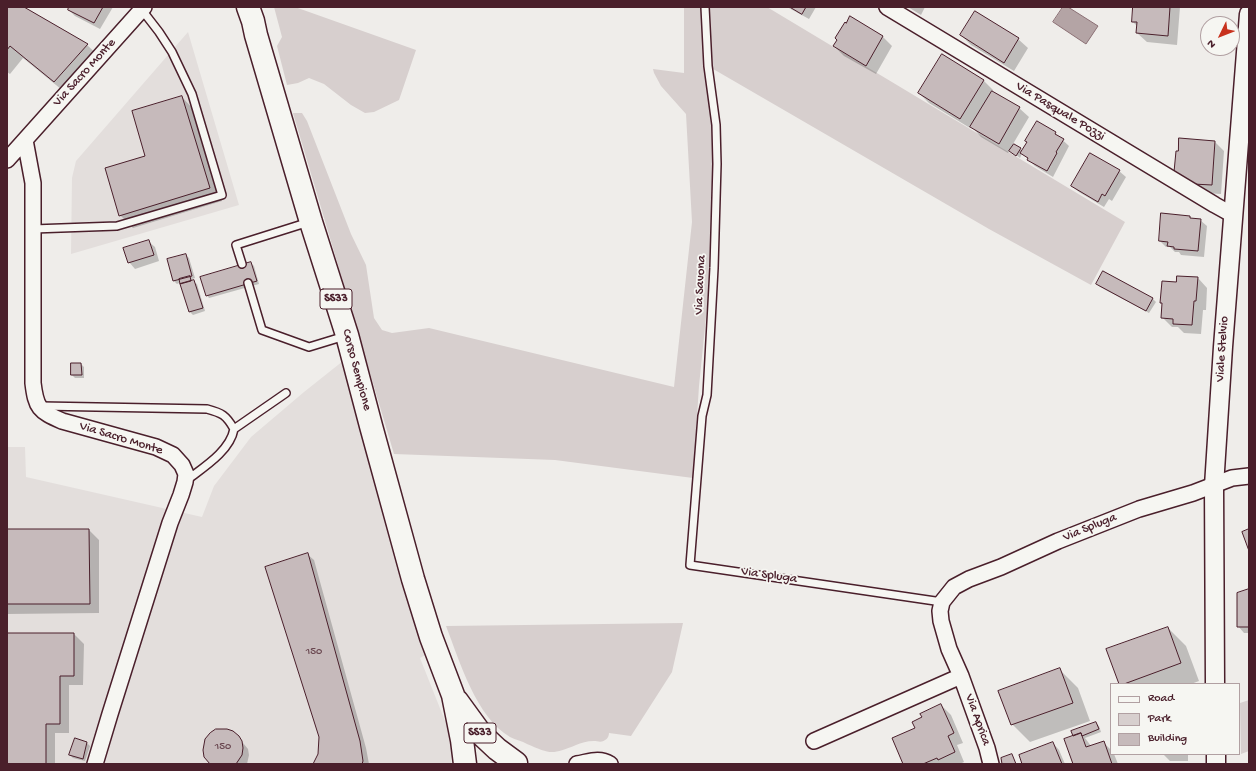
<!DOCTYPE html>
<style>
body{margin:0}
#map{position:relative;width:1256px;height:771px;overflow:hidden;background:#efedea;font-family:"Gochi Hand",sans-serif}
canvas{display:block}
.frame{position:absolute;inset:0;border:8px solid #4a1f2b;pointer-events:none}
.legend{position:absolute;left:1110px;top:683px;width:130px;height:72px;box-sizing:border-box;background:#f6f6f2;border:1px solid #b1a0a2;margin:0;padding:5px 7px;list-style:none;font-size:12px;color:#4a1f2b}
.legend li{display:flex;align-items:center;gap:8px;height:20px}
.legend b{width:20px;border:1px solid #b1a0a2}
.north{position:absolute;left:1200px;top:16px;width:40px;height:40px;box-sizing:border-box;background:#f6f6f2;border:1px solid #b1a0a2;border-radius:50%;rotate:227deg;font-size:11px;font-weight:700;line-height:16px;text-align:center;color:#4a1f2b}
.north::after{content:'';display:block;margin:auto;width:14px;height:18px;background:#c8321e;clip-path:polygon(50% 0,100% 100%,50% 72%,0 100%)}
</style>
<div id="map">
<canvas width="1256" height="771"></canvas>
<div class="frame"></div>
<ul class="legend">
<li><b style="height:5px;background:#f6f6f2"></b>Road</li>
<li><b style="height:11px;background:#d7cfce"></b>Park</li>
<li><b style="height:11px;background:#c6babb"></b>Building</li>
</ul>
<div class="north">N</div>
</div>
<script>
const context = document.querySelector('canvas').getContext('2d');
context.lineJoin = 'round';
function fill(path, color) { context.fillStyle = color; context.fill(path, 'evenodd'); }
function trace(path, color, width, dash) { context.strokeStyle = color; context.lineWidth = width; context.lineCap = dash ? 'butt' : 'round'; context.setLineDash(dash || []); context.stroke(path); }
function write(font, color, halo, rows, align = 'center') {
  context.font = font + ' "Gochi Hand",sans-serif'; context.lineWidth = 3.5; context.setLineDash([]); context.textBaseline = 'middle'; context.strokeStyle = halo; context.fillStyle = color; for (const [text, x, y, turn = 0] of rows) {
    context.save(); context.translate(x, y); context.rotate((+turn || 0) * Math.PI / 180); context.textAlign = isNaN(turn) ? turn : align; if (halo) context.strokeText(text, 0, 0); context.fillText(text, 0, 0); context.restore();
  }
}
fill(new Path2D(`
 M188,32L239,205L71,254L72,178L76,161Z
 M343,361L427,654L420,658L449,731L452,750L451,764H7V447H25L26,477L202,517L214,486L251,437L304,392Z`), '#e3dedc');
fill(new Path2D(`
 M274,7H295L416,50L399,100L374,112L365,113L351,105L324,84L309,78L298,83L287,85L277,46L282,37Z
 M684,7H702L706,68L713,147L714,183L708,297L699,386L693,478L555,460L394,454L293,113H302L307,121L351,234L366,265L374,318L382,330L392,333L429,328L674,387L692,222L686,114L661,86L654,73L653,69L684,73Z
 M705,7H767L1125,222L1091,285L989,229L708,66Z
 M683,623L672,672L631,736L609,733C609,735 608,739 605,740C602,743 597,741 594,741C587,741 581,743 576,745C552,755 550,754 527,744C522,741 516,740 510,737C476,717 460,662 446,626Z
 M1249,700V751L1241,754L1240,703Z`), '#d7cfce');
const water = new Path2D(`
 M1063,7H1068L1098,26L1086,44L1053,22Z`);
fill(water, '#b4a4a5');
trace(water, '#8a6f74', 1);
fill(new Path2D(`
 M7,7H22L87,45L100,57L67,94L23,58L10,74L7,72Z
 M71,7H113L100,29L75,16L69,10Z
 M787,7H816L809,19Z
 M908,7H925L921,15Z
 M1134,7H1180L1177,45L1147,42L1137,33L1138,27L1133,22Z
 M850,17L883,37L892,46L876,74L844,56L834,46Z
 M961,35L1018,39L1028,48L1014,71L971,45Z
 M984,81L993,90L992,92L1019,108L1029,117L1013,144L1022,151L1055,133L1069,146L1053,177L1035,166L1022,153L1020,158L1010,150L1008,153L981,137L971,126L970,128L929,103L919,93Z
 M182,97L194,110L222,201L133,228L120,215Z
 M1215,142L1224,151L1221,194L1204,193L1185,181Z
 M1119,171L1126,177L1112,201L1109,199L1104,207L1079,192L1072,186Z
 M1162,215L1190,217L1192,219L1200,220L1207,226L1204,257L1181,255L1179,252H1175L1170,247H1166L1160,241Z
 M148,241L155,247L159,261L135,269L129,262Z
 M186,255L189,258L195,278L192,279L193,282L197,284L205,311L193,315L190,312L181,282L177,284L174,281Z
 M251,263L254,266L259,284L209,298L207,295Z
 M1103,272L1153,299L1156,302L1149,313L1100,287L1097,284Z
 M1198,278L1207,288L1206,310H1203L1201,334L1184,333L1178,327H1172L1162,317L1177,283Z
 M81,364L84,367V378H75L72,375Z
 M7,530H89L99,540V613L7,614Z
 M307,554L314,560L366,748L369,764H314L319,754L320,737Z
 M1249,590V633H1244L1238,626Z
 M1168,628L1186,646L1199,681L1191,684H1120Z
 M7,634H74L84,644L83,685H69V733H55V764H7Z
 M1060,670L1078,688L1090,721L1030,742L1012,724Z
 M941,705L951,715L963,743L957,745L964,762L960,764H905L916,729L923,718Z
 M1096,723L1099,726L1101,732L1085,738L1091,746L1103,742L1111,750V754H1114L1118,764H1074L1075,736Z
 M238,737L248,749L249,755L247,764H211Z
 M75,739L87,743L90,746L85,761L73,758L70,755Z
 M1053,743L1059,750L1065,764H1023Z
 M1163,754H1188V761H1170Z`), '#0003');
const building = new Path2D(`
 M7,7H24L88,44L54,82L10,46L7,50Z
 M69,7H103L94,23L68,10Z
 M790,7H806L802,14Z
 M1133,7H1170L1168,36L1136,33L1137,22H1132Z
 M975,11L1019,38L1004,63L960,35Z
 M850,16L883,36L866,66L833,46L837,40L835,38L845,22L846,23Z
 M942,54L984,80L960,119L918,93Z
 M992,91L1020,107L999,144L970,127Z
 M182,96L210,188L119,216L105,168L145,156L132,111Z
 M1037,121L1056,132L1055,134L1064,139L1056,152L1057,153L1047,171L1027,160L1028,158L1020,153L1027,142L1025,141Z
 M1179,138L1215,141L1212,185L1193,184L1174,172L1176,151H1178Z
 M1014,144L1021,148L1016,156L1009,151Z
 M1090,153L1120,170L1105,196L1102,194L1098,202L1071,186Z
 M1161,213L1190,216V218L1201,219L1198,251L1174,249V247L1167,246L1168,242L1159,241Z
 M149,240L154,255L128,263L123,248Z
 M186,254L192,276L173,281L167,259Z
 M251,262L257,281L206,296L200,277Z
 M1103,271L1153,298L1146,311L1096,284Z
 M190,276L191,281L180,284L179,279Z
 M1177,276L1198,277L1196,301H1194L1192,325L1173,324V319L1161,318L1162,303H1160L1162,281L1176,282Z
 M194,280L203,308L189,312L180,284Z
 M71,363H81L82,375H71Z
 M7,529H89L90,604H7Z
 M1249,529V551L1242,532Z
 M308,553L360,741L363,761L362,764H313L318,754L319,737L265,567Z
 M1249,589V627H1237V593Z
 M1168,627L1181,663L1124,684H1119L1106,649Z
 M7,633H74V676H60V724H46V764H7Z
 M1060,668L1073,703L1011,725L998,691Z
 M941,704L954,733L948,736L955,752L938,760L937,758L923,764H903L892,738L915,728L912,722L922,717L920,714Z
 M1096,722L1099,729L1082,736L1081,733L1073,736L1071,731Z
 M216,729H227L233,731L239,736L242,741L243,748L242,755L236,764H210L204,757L203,750L205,739L210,733Z
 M1081,733L1086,747L1104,741L1112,764H1073L1064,739Z
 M75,738L87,742L83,759L69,755Z
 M1053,742L1062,764H1022L1019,755Z
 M1012,754L1016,764H1002L1001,758Z`);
fill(building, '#c6babb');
trace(building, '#4a1f2b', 1);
const service = new Path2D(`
 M705,7L708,66L716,125L717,164L714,268L707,395L702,416L690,565L942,602
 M33,229L117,226L222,195L192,94L172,52L159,32L142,10
 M242,264L236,245L309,222
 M248,283L262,330L309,347L345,336
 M41,406L207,409C222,413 226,415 234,429
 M187,480C204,467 230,451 234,429L286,393`);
const minor = new Path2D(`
 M887,7L1215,205L1233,215
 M25,140L33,183V383C36,408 39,411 62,421L156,447L173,455L182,465L186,474L185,482L181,495L170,523L110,714L95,764
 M7,160L144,7
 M814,741L961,676
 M577,764C589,762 599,757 610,764
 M991,764L987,748L961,676L949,649L941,621L940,611L942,602L954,587L969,579L1001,567L1058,541L1139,509L1193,493L1232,478L1249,476`);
const tertiary = new Path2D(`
 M1215,684L1214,486L1223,347L1249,14
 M1216,754V764`);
const primary = new Path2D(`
 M248,7L253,21L256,35L311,222L347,335L371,426L413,579L431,637L453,695L462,740L465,764
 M457,701L481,734L497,749L516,763`);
trace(service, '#4a1f2b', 10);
trace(minor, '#4a1f2b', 18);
trace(tertiary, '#4a1f2b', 21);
trace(primary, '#4a1f2b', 25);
trace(service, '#f6f6f2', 7);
trace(minor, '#f6f6f2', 15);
trace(tertiary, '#f6f6f2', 18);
trace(primary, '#f6f6f2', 22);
write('11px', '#69464f', null, [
 ["150",314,652],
 ["150",223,747]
]);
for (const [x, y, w] of [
 [336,299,32],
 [480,733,32]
]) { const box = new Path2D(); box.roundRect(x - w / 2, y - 10, w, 20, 3); context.fillStyle = '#f6f6f2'; context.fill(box); trace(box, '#4a1f2b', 1); }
write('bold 12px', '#4a1f2b', null, [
 ["SS33",336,299],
 ["SS33",480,733]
]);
write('13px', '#4a1f2b', '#f6f6f2', [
 ["Via Sacro Monte",85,73,-48],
 ["Via Pasquale Pozzi",1060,112,31],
 ["Via Savona",701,285,-87],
 ["Viale Stelvio",1223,349,-86],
 ["Corso Sempione",356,370,75],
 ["Via Sacro Monte",121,439,17],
 ["Via Spluga",1090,528,-22],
 ["Via Spluga",769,576,8],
 ["Via Aprica",977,720,70]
]);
</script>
